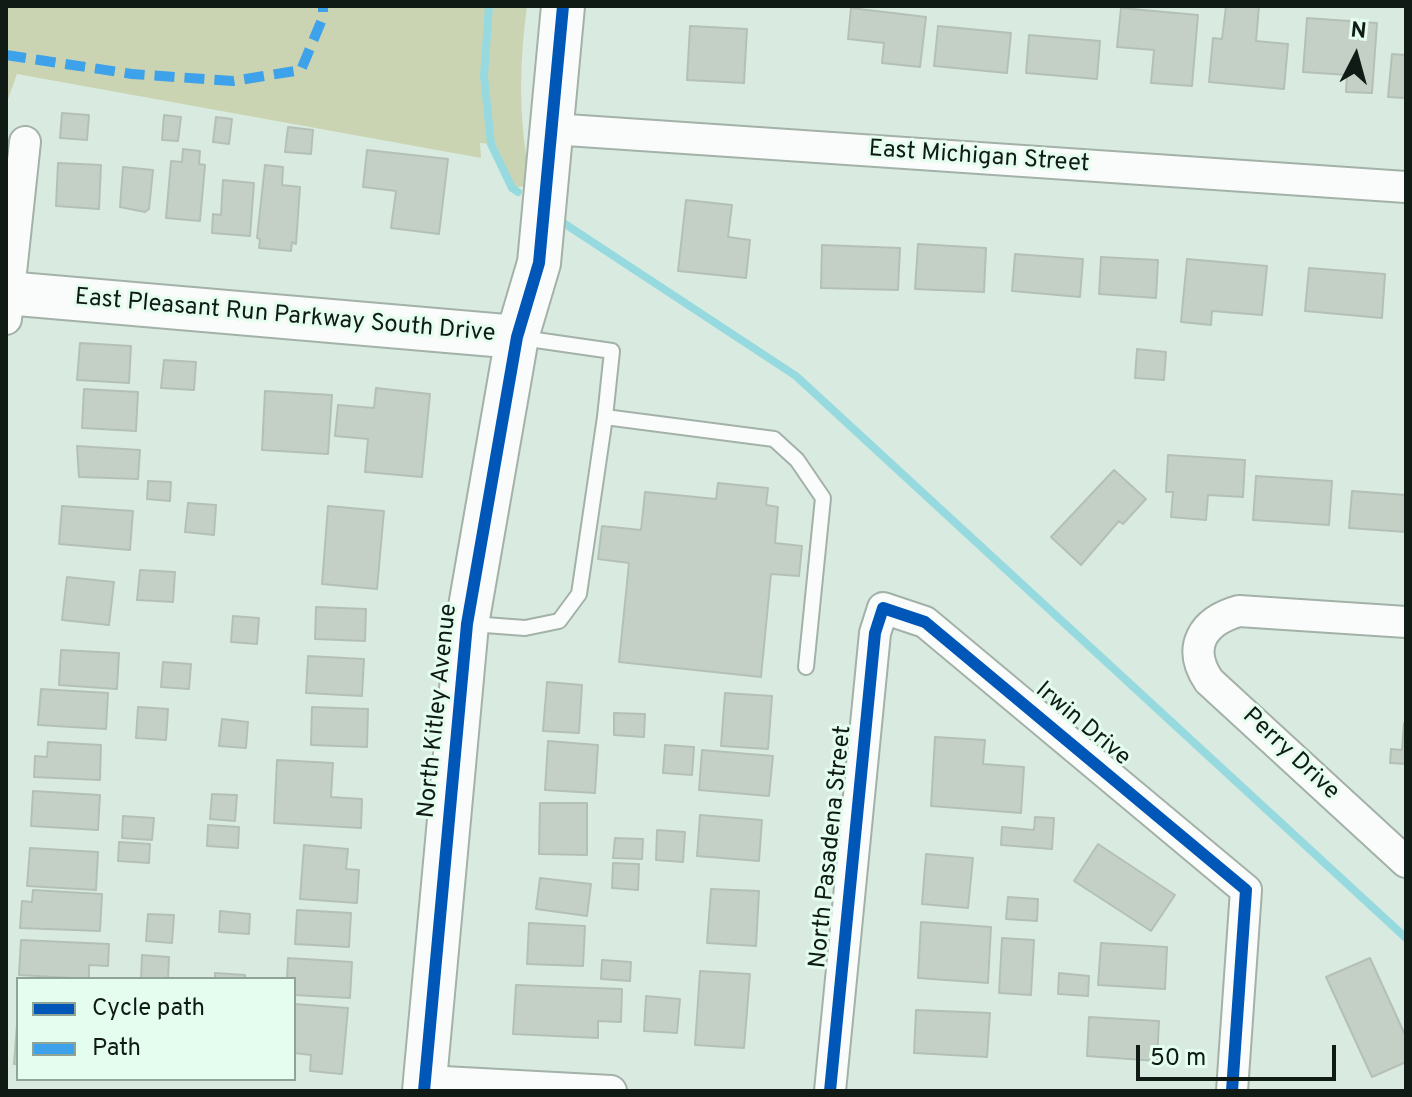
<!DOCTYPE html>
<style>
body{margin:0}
#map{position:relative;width:1412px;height:1097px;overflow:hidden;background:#d9ebe0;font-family:Overpass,sans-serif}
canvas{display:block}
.frame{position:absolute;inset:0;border:8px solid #101b15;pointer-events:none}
.legend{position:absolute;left:16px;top:977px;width:280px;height:104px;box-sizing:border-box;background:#e4fdee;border:2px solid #8fa397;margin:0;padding:10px 14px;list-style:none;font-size:24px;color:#101b15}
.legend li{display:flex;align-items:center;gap:16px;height:40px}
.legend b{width:40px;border:2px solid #8fa397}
.north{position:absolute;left:1316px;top:16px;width:80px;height:80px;-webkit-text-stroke:6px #e4fdee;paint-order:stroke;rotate:6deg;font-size:22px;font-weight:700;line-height:32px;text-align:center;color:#101b15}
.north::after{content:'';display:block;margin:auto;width:28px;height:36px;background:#101b15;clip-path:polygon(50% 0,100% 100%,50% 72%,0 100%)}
.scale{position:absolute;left:1136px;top:1045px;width:200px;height:36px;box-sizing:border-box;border:4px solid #101b15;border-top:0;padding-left:10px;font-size:24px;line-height:28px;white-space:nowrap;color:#101b15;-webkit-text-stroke:6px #e4fdee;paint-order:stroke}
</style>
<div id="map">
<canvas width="1412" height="1097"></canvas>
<div class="frame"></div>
<ul class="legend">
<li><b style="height:10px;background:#0057b8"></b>Cycle path</li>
<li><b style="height:10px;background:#3da2ea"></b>Path</li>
</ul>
<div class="north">N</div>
<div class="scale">50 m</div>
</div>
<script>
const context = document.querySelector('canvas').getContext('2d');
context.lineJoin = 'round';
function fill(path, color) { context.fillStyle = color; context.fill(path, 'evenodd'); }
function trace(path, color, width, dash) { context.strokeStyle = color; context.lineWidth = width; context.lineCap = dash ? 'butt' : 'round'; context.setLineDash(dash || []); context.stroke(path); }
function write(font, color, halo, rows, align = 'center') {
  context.font = font + ' Overpass,sans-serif'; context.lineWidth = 6; context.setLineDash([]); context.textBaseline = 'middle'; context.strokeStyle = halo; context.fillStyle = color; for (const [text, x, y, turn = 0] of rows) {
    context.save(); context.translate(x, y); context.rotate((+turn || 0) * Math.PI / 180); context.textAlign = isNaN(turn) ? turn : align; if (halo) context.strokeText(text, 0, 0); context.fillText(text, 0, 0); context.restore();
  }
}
fill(new Path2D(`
 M6,6H527C519,67 518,125 532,185L512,188L491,144L480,143L481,158L17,74L6,105Z`), '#cbd4b2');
trace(new Path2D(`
 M489,6L484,76L491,144L512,188L518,192
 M562,222L796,376L1406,938`), '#96dae0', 8);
const building = new Path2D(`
 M1226,6H1259L1256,41L1288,44L1284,89L1209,82L1213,38L1222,39Z
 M851,8L926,17L920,67L882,63L884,43L848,39Z
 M1121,8L1198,15L1192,86L1151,83L1154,50L1117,47Z
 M1307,18L1377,23L1372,93L1346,92L1347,75L1303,72Z
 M690,26L747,29L744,83L687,80Z
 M938,26L1011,33L1007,73L934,66Z
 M1029,35L1100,41L1097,79L1026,73Z
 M1392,54L1406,55V98L1388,97Z
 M62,113L89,115L87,140L60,138Z
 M164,115L181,117L178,141L162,140Z
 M216,117L232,119L229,144L213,142Z
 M288,127L313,130L311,154L285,152Z
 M183,149L200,151L199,164L205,165L200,221L166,218L171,161L182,162Z
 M367,150L448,159L439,234L391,228L396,191L363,187Z
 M58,163L101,165L99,209L56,206Z
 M265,165L283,167L282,185L300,187L296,244L292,242L291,251L259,248L260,239L257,238Z
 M123,167L153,170L149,209L145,212L120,207Z
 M223,180L254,183L250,236L212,233L213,214L221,215Z
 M686,200L732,205L728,237L750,240L746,278L678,271Z
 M918,244L986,248L984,292L915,289Z
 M822,245L900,248L898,290L821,288Z
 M1015,254L1083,259L1080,297L1012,291Z
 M1101,257L1158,260L1156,298L1099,294Z
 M1187,259L1267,266L1262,315L1212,311L1211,325L1181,322Z
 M1309,268L1385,274L1382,318L1305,311Z
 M80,343L131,346L129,383L77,380Z
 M1137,349L1166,352L1164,380L1135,378Z
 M164,360L196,362L194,390L161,388Z
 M376,388L430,394L422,477L365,472L368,439L335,436L338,405L374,408Z
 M84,389L138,392L136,431L82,428Z
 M265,391L332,395L328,454L262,450Z
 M77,446L140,450L138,479L79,477Z
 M1168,455L1245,460L1243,497L1208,495L1206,520L1171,517L1173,492H1166Z
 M1114,470L1146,499L1123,524L1119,521L1081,565L1051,537Z
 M1256,476L1332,481L1329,525L1253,520Z
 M148,481L171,482L170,501L147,499Z
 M718,483L768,488L766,505L778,507L775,543L802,546L799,576L771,574L761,677L619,662L629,563L598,559L602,526L641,530L645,492L716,499Z
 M1352,491L1406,495V532L1349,528Z
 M188,503L216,505L214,535L185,532Z
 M62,506L133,511L130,550L59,544Z
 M328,506L384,511L377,589L322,584Z
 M140,570L175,572L173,602L137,600Z
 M67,577L114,582L109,625L62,620Z
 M316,607L366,609L365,641L315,639Z
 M233,616L259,618L257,644L231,642Z
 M61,650L119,653L117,689L59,685Z
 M308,656L364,659L362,696L306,693Z
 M163,662L191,664L189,689L161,687Z
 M547,682L582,685L579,733L543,731Z
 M41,689L108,693L106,729L38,725Z
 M725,693L772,696L768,749L721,746Z
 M138,707L168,709L166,740L136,738Z
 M312,707L368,709L367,747L311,745Z
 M614,713L645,714L644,737L614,735Z
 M222,719L248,722L246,748L219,746Z
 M1404,723L1406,764L1390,763L1391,749L1402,750Z
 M935,737L985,740L983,764L1024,767L1021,813L931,806Z
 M548,741L598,745L595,793L545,790Z
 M48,742L101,745L100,780L34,777L35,756L47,757Z
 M665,745L694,747L692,775L663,773Z
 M702,750L773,756L769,796L699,790Z
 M277,760L333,763L331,797L362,799L361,828L274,823Z
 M33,791L100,795L98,830L31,826Z
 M212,794L237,795L235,821L210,819Z
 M540,803H587V855L539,854Z
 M700,815L762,820L759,861L697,856Z
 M123,816L154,818L152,840L122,838Z
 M1035,817L1054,818L1052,849L1001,845L1002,827L1034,830Z
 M208,825L239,827L238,848L207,846Z
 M657,830L685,832L683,862L656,860Z
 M615,838L643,839L642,859L613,858Z
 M119,842L150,844L149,863L118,861Z
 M1098,844L1175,895L1151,931L1074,881Z
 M304,845L348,849L346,869L359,870L357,903L300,899Z
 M30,848L98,852L96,890L27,886Z
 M926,854L973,858L968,908L922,904Z
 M613,863L639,864L638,890L612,888Z
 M540,878L591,884L587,916L536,909Z
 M711,889L759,891L756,946L707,943Z
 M33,890L102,894L100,931L20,928L22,901L32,902Z
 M1008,897L1038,899L1037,921L1006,919Z
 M297,910L351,913L349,947L295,944Z
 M220,911L250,914L249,934L219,932Z
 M148,914L174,915L172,943L146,941Z
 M921,922L991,927L988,983L918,978Z
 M529,923L585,926L583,966L527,964Z
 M1002,938L1034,940L1031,995L999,993Z
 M21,940L109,944L108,966L89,965V979L19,975Z
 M1101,943L1167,947L1165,989L1098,985Z
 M142,955L169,957L168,979H141Z
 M288,958L352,962L350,998L294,995V979H287Z
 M1370,958L1406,1037V1062L1372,1077L1326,977Z
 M602,960L631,962L630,981L601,979Z
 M700,971L750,974L744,1048L695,1045Z
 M215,973L245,975V979H215Z
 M1059,973L1089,976L1088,996L1058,994Z
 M516,985L622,989L621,1022L598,1021V1038L513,1034Z
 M646,996L680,999L677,1033L644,1031Z
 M294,1004L348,1008L342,1074L310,1071L311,1055L294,1053Z
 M916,1010L990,1013L987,1057L914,1053Z
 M18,1011V1064H14Z
 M1089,1017L1159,1021L1157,1061L1087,1056Z`);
fill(building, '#c4d0c6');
trace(building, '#b4c0b6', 2);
const lane = new Path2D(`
 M522,338L612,351L605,417L774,439L797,460L823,498L806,667
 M472,624L525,628L559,621L579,594L605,417`);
const street = new Path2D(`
 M552,129L1406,187
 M6,319L25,142
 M1406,622L1239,611C1203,621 1186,647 1209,681L1406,862
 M425,1081L611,1091
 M830,1091L875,633L883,608L925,622L1246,890L1232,1091`);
const secondary = new Path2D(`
 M6,293L517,337
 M424,1091L467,624L517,337L539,263L563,6`);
trace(lane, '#a3b1a8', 18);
trace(street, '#a3b1a8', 34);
trace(secondary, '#a3b1a8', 46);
trace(lane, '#f9fcfa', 14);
trace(street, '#f9fcfa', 30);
trace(secondary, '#f9fcfa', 42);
trace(new Path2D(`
 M6,55L132,74L233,81L301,70L323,17V6`), '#3da2ea', 10, [20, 10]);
trace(new Path2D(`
 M424,1091L467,624L517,337L539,263L563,6
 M830,1091L875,633L883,608L925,622L1246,890L1232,1091`), '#0057b8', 12);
write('24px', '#101b15', '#e4fdee', [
 ["East Michigan Street",979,158,4],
 ["East Pleasant Run Parkway South Drive",285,317,5],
 ["North Kitley Avenue",439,711,-84],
 ["Irwin Drive",1082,725,40],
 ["Perry Drive",1290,755,43],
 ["North Pasadena Street",832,847,-84]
]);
</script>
